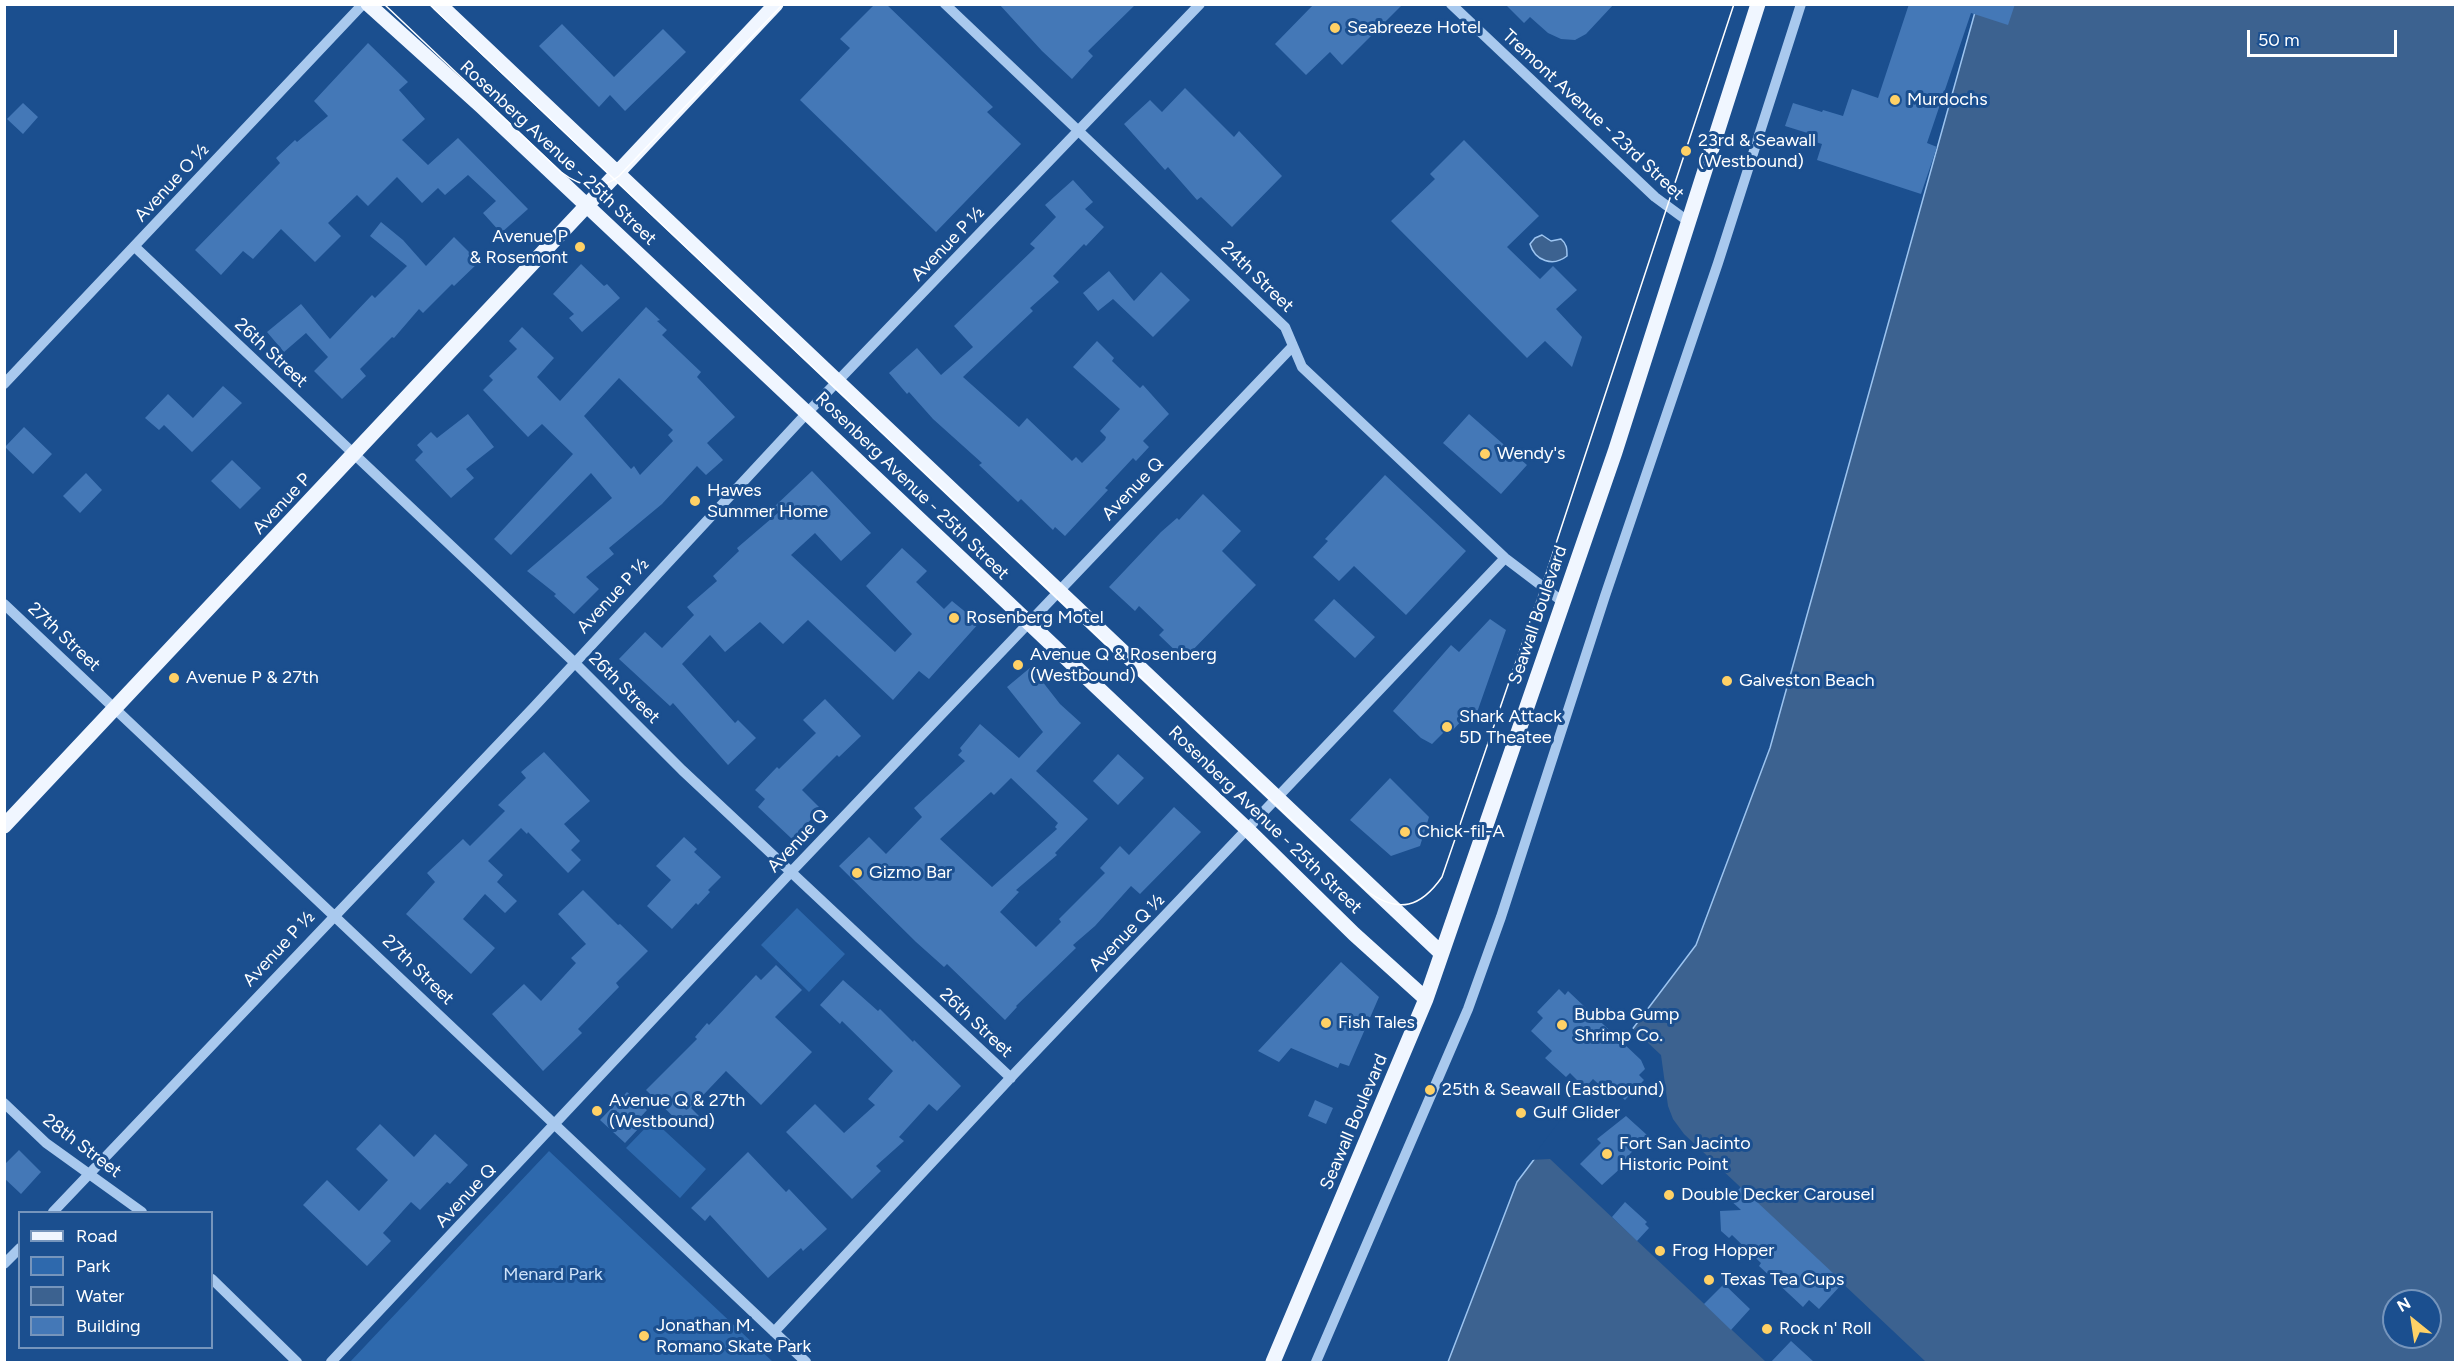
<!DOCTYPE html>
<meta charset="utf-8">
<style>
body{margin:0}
#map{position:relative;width:2460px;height:1367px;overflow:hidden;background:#1b4f8f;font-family:Figtree,sans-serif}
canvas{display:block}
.frame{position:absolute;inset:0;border:6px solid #fff;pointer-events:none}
.legend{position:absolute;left:18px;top:1211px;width:195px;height:138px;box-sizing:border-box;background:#1b4f8f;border:2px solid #7695bc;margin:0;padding:8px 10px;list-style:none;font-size:18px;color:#fff}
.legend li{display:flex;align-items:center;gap:12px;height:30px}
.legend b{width:30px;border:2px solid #7695bc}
.north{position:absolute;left:2382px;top:1289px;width:60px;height:60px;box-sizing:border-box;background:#1b4f8f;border:2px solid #7695bc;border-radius:50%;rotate:330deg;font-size:16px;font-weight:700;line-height:24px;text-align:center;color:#fff}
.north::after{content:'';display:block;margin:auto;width:21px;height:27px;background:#ffd166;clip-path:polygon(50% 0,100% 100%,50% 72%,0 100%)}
.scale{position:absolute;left:2247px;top:30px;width:150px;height:27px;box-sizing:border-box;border:3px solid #fff;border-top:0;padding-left:8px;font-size:18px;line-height:21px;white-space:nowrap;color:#fff;-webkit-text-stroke:4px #1b4f8f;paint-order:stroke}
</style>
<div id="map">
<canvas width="2460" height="1367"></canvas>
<div class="frame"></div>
<ul class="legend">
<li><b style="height:8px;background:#f0f6ff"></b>Road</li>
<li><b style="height:16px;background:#2e69ad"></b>Park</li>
<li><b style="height:16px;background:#3c6290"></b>Water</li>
<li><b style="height:16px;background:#4478b7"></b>Building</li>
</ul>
<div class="north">N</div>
<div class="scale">50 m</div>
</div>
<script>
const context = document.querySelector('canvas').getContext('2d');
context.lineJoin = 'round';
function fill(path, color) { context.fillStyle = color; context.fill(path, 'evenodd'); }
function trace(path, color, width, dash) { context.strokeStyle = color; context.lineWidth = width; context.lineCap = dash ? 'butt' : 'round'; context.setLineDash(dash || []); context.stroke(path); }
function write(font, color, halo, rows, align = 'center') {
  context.font = font + ' Figtree,sans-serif'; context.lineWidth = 6; context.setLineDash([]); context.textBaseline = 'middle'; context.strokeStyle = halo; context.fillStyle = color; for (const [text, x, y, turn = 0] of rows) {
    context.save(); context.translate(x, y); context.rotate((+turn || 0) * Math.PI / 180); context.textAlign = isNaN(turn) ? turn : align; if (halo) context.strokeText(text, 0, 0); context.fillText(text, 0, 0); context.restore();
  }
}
fill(new Path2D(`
 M797,908L845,954L809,992L761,945Z
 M653,1120L706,1169L680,1198L626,1148Z
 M549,1151L773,1362H350Z`), '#2e69ad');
const water = new Path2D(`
 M1977,5H2455V1362H1448L1517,1182L1696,945L1770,748ZM2394,1301H2430V1337H2394Z
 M1542,235L1551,241L1561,239C1567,244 1567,249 1567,256C1553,267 1535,261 1530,244L1535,238Z`);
fill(water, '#3c6290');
trace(water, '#9cc4f0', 1.5);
fill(new Path2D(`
 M1631,1027L1661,1055L1668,1106L1673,1119L1684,1134L1926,1362H1766L1550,1159L1530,1160Z`), '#1b4f8f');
fill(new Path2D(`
 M875,4H886L993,107L987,112L1021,144L936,232L800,100L850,48L840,39Z
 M999,4H1136L1088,51L1093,56L1072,79L1042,51Z
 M1314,4H1403L1342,65L1330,52L1306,75L1275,44Z
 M1505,4H1614L1586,34L1575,40L1561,39L1548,33L1530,17L1524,23Z
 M1909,4H2015L2008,25L1971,13L1927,143L1937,147L1921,194L1817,160L1822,144L1812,141L1814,135L1785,126L1793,103L1822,112L1823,110L1843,116L1852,89L1878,98Z
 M562,24L614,77L663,29L686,52L625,111L610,95L599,107L539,46Z
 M368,43L408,82L399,90L425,119L402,140L428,165L458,138L528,209L501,233L483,213L496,201L468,175L445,195L438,188L422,203L397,177L368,206L357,195L328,223L341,236L315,262L281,229L253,259L243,251L221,275L195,250L280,163L276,158L295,140L297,142L328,116L314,101Z
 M1185,88L1234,137L1239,131L1282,176L1232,227L1201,197L1197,200L1168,167L1165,170L1124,124L1150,100L1162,112Z
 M23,103L38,117L23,134L7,119Z
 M1464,140L1539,216L1507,247L1540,279L1553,266L1577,290L1556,309L1582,337L1572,367L1545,341L1527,358L1391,221L1435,179L1430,174Z
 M1073,180L1093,202L1085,209L1104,227L1086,246L1084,244L1053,276L1059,282L1030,308L1033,311L963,377L1019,427L1027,418L1072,461L1076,457L1082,463L1105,440L1106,437L1100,431L1120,409L1073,367L1097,341L1114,358L1112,361L1140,388L1143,385L1169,414L1143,441L1149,447L1136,461L1133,458L1105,488L1108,490L1065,536L1055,527L1053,530L1021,499L1018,502L979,465L982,463L933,419L909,392L907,394L889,373L917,348L941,375L973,347L954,326L1035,248L1030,244L1056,217L1045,205Z
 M381,222L403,240L426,266L454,237L479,262L454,286L452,284L423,313L419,309L394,338L392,337L360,369L366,376L342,399L314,371L328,357L306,333L284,352L267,332L301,304L330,339L372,295L375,298L407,266L370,236Z
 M581,264L604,286L607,284L620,298L582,332L569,318L574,314L553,294Z
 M1109,271L1134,301L1161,272L1190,300L1153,337L1113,299L1098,311L1083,293Z
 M646,307L660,320L657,321L667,330L662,335L701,372L697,377L735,417L707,443L723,460L706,475L697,466L662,504L609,548L614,554L586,577L599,589L574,614L554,596L556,594L527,571L612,498L591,473L511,555L494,539L573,454L542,424L528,437L483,390L493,380L489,376L517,349L509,341L522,327L554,358L537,377L560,401ZM619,378L673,430L668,435L673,441L640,475L634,466L631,469L584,416Z
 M223,386L242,403L192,452L164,425L159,430L145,418L168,394L193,418Z
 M468,414L494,447L466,469L474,478L451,498L415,460L423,452L417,445L431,432L437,438Z
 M1469,414L1527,465L1501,494L1443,443Z
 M24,427L52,454L33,474L5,447Z
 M232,460L261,488L240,509L211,481Z
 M812,471L871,533L841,561L815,533L791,555L895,652L912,634L866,586L902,548L927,571L916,582L944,609L952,601L979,623L929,679L919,671L893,700L808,620L783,644L760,622L725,652L710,635L682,664L735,723L738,720L756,738L728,765L673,703L670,706L619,659L645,632L662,648L694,615L687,607L717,581L713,576L739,551L737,548L779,512L774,507Z
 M86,473L102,490L80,513L63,496Z
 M1385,475L1466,551L1406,615L1354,566L1339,581L1313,557L1328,541L1325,539Z
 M1203,494L1241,531L1222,551L1256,585L1184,659L1159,635L1164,630L1139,606L1135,611L1109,587L1161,532L1177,518L1179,520Z
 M1334,599L1375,637L1355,658L1314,620Z
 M1490,619L1506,630L1474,721L1467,715L1449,734L1446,730L1432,744L1421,738L1393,711L1451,645L1459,652Z
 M1031,667L1060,704L1081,723L1036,771L1088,819L1055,853L1057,855L1016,890L1019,892L1000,912L1036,947L1061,922L1059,919L1105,873L1100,868L1120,846L1129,855L1174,807L1201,832L1140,894L1131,886L1095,926L1073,945L1076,948L1016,1006L1017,1007L1005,1020L947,964L944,967L916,942L839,866L869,837L886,854L922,817L914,808L965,761L958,755L962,751L960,748L980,724L1019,758L1043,732L1007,687ZM1011,778L1058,823L1055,827L1057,829L992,887L940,839L991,792L994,795Z
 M825,699L861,736L839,757L837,755L802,790L821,809L792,839L758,807L765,799L755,790L777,767L779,769L816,733L803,720Z
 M544,752L590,801L564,824L580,841L571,850L581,860L568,873L528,832L527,834L521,828L488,861L503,875L497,882L517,901L505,913L485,894L463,919L495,948L471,974L406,914L435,882L427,873L463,839L470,846L505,811L498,805L526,778L521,772Z
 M1118,754L1144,778L1118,805L1093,781Z
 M1390,778L1429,817L1420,846L1391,856L1350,820Z
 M684,837L697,849L694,852L721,877L708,890L710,892L698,905L696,903L672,929L647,906L671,880L656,866Z
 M583,890L618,925L620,924L648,951L616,983L619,987L578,1029L582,1033L543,1071L492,1014L524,984L541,1001L576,963L571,958L586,944L558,914Z
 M1341,962L1379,997L1349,1066L1340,1063L1338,1068L1291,1048L1279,1062L1258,1051Z
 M776,965L802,990L775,1017L812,1052L761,1105L726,1071L691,1108L699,1116L686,1129L646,1090L697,1039L695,1037L707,1023L709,1025L756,975L761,980Z
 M843,980L878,1011L880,1009L913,1042L914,1040L961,1086L937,1111L929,1104L899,1137L904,1141L876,1166L881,1171L852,1199L786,1132L815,1104L844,1133L875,1105L868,1099L893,1071L842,1021L840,1024L820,1005Z
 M1559,989L1565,995L1568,991L1641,1060L1645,1069L1639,1075L1644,1080L1625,1100L1610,1085L1605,1090L1593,1079L1585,1088L1570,1073L1566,1077L1545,1058L1552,1051L1531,1031L1543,1018L1537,1012Z
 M627,1092L647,1110L634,1124L639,1128L625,1143L600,1120Z
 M1315,1100L1333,1108L1326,1124L1308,1116Z
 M1626,1116L1647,1135L1621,1164L1623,1166L1602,1185L1580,1164L1601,1143L1597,1139Z
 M380,1124L414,1157L435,1134L468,1165L450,1184L447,1182L420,1210L411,1202L383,1233L391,1241L367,1266L303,1205L327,1180L359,1211L388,1180L356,1149Z
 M19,1150L41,1172L21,1194L4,1178V1165Z
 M748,1152L786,1192L789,1189L827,1229L803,1251L801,1248L768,1278L710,1215L705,1221L691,1208Z
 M1741,1187L1834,1274L1832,1276L1841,1285L1819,1309L1809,1300L1803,1307L1759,1266L1761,1263L1732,1235L1729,1238L1721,1231L1720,1211L1741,1210L1729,1199Z
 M1625,1202L1647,1222L1645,1224L1649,1228L1637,1241L1612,1217Z
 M1724,1284L1750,1309L1731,1330L1704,1304Z
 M1791,1341L1814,1362H1771Z`), '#4478b7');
trace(new Path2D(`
 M945,4L1285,327L1302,367L1505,558L1563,602
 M1451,4L1655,197L1689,222
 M135,247L574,662L682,770L1011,1078
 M4,384L363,4
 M4,604L806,1362
 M4,1103L46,1143L142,1212
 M53,1212L533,708L807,413L1200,4
 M4,1264L20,1248
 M212,1279L297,1362
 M774,1332L1015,1073L1505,558
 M331,1362L791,872L1293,346
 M1316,1362L1468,1009L1501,917L1605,596L1718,263L1801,4`), '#a9c9ee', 10);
trace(new Path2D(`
 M368,4L481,106L807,413L1248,830L1354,934L1426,999
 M439,4L1441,953
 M4,826L776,4
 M1273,1362L1426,999L1615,452L1758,4`), '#f0f6ff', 15);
trace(new Path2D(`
 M384,4L561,172C579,186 599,192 619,176L783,4
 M429,4L1368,892C1399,914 1421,907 1442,877L1542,586L1734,4`), '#fff', 1.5);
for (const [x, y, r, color] of [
 [1335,28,6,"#ffd166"],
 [1895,100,6,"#ffd166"],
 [1686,151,6,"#ffd166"],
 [580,247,6,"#ffd166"],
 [1485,454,6,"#ffd166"],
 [695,501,6,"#ffd166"],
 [954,618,6,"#ffd166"],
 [1018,665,6,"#ffd166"],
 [174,678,6,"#ffd166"],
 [1727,681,6,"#ffd166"],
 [1447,727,6,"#ffd166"],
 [1405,832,6,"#ffd166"],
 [857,873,6,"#ffd166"],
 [1326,1023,6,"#ffd166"],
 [1562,1025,6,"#ffd166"],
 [1430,1090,6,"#ffd166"],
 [597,1111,6,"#ffd166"],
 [1521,1113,6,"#ffd166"],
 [1607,1154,6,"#ffd166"],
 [1669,1195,6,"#ffd166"],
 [1660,1251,6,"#ffd166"],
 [1709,1280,6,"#ffd166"],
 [1767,1329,6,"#ffd166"],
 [644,1336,6,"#ffd166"]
]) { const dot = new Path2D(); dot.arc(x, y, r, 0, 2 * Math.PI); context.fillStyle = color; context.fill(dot); trace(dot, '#1b4f8f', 2); }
write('18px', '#fff', '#1b4f8f', [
 ["Seabreeze Hotel",1347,28],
 ["Murdochs",1907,100],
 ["23rd & Seawall",1698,141],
 ["(Westbound)",1698,162],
 ["Avenue P",568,237,"right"],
 ["& Rosemont",568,258,"right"],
 ["Wendy's",1497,454],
 ["Hawes",707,491],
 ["Summer Home",707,512],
 ["Rosenberg Motel",966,618],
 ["Avenue Q & Rosenberg",1030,655],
 ["(Westbound)",1030,676],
 ["Avenue P & 27th",186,678],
 ["Galveston Beach",1739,681],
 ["Shark Attack",1459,717],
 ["5D Theatee",1459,738],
 ["Chick-fil-A",1417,832],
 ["Gizmo Bar",869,873],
 ["Bubba Gump",1574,1015],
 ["Shrimp Co.",1574,1036],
 ["Fish Tales",1338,1023],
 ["25th & Seawall (Eastbound)",1442,1090],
 ["Avenue Q & 27th",609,1101],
 ["(Westbound)",609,1122],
 ["Gulf Glider",1533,1113],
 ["Fort San Jacinto",1619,1144],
 ["Historic Point",1619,1165],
 ["Double Decker Carousel",1681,1195],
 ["Frog Hopper",1672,1251],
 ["Texas Tea Cups",1721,1280],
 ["Jonathan M.",656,1326],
 ["Romano Skate Park",656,1347],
 ["Rock n' Roll",1779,1329]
], 'left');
write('18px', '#fff', '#1b4f8f', [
 ["Tremont Avenue - 23rd Street",1593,115,43],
 ["Rosenberg Avenue - 25th Street",558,153,43],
 ["Avenue O ½",172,183,-47],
 ["Avenue P ½",948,244,-46],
 ["24th Street",1257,277,44],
 ["26th Street",271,353,43],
 ["Rosenberg Avenue - 25th Street",912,486,44],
 ["Avenue Q",1133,489,-46],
 ["Avenue P",282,504,-47],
 ["Avenue P ½",613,596,-47],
 ["Seawall Boulevard",1538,615,-71],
 ["27th Street",64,637,43],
 ["26th Street",624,688,45],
 ["Rosenberg Avenue - 25th Street",1265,820,44],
 ["Avenue Q",798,841,-47],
 ["Avenue Q ½",1127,933,-46],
 ["Avenue P ½",279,949,-47],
 ["27th Street",418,970,44],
 ["26th Street",976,1023,43],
 ["Seawall Boulevard",1354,1122,-67],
 ["28th Street",82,1146,37],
 ["Avenue Q",466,1196,-47]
]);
write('18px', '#cfe3fa', '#1b4f8f', [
 ["Menard Park",553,1275]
]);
</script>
